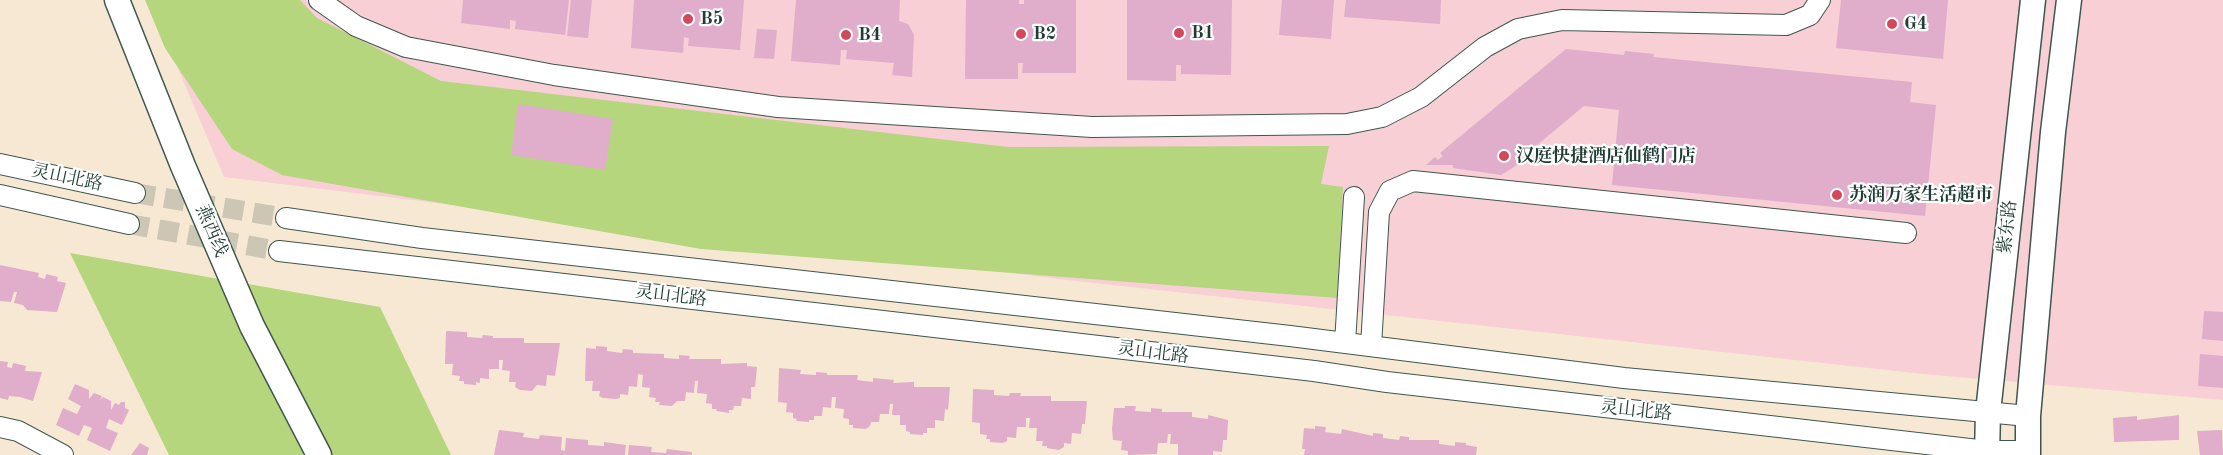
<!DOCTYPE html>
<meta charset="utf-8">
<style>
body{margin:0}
canvas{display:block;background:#f7e8d4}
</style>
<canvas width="2223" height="455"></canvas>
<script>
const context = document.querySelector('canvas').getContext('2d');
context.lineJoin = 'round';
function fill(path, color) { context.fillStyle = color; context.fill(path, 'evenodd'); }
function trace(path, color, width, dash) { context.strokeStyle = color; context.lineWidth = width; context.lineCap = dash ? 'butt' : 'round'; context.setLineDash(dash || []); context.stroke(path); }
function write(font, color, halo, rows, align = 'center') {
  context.font = font + ' "Old Standard TT","Noto Serif SC",serif'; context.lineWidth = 4.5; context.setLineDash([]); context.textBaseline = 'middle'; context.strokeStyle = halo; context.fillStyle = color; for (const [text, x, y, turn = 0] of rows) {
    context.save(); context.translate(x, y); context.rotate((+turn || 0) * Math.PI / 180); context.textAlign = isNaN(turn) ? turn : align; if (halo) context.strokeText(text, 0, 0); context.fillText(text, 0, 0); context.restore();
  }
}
fill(new Path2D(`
 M149,0H2223V400L1923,374L1076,281L224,177Z`), '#f7cfd5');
fill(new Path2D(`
 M145,0H300L317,18L441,81L1008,147L1329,146L1321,184L1343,187L1337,298L701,249L282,175L232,149L165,48Z
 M70,253L380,307L451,455H169Z`), '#b5d67d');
fill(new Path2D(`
 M463,0H569L565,35L515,29L516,21L510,20V29L461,23Z
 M571,0H592L588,38L567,36Z
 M634,0H744L740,50L688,46L689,38L684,37L683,53L631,48Z
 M796,0H900L899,21L908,24L914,35L912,77L892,75L894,63L846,59L847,50H841L840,65L791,61Z
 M966,0H1019V4H1024V0H1076V73H1022L1023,63H1018V79H965Z
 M1127,0H1232L1231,75L1181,74V65H1176V81L1127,80Z
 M1282,0H1334L1331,39L1279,35Z
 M1346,0H1441L1440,24L1344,17Z
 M1841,0H1948L1943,59L1836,48Z
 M757,29L777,30L774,59L754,58Z
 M1566,49L1624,55L1625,51L1654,54L1653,57L1912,82L1910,102L1936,105L1925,216L1612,185L1619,110L1584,106L1519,160L1522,162L1501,175L1453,168V165H1426L1435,157L1438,160L1443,156L1440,153Z
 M518,104L613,119L605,170L511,155Z
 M0,265L39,273L38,277L45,279L46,274L58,277L57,281L66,283L57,312L27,310L23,305L14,303L17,292H14L11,302L0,301Z
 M2204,311L2223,312V341L2202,339Z
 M446,331L467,332V337L482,338L483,335L493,336V338H524V343H560L555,376L547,375L546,386L537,385L532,391L520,390L515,387L516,382H509L510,371L502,370L503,360H499V369H489V379L480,378V383L476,382V385L464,384V381H459L460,376L452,375L453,364H445Z
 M596,346L607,347V351L622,353L623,349L633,350V353L664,354V358L679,359V355L690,356L689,359H721V364L747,363V366L757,367L755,387H751V399L742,398L741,406H734L733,410H729V413L716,411L717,409H712V404L706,403L707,394L697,393L698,381H695L694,393L686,392L685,401H677L672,406L659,405L660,402H655L656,398L649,397L650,388L642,387L643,375L638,374L637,387L629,386L628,395L620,394V398L616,399L603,398L599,396L600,391H592L593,381H585L586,348L596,349Z
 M2200,354L2223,356V388L2198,386Z
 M0,361L8,362L7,367L12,368L13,363L26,366L25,371L42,372L33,401L20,397L9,396L8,400L0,398Z
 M779,368L801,370L800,374L816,375V372L827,373V375H858L857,380L873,382V378L894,380L893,383L914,382V387H950L948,410L945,409L944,421L935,420V428H927V433H923V435L910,434V432L906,431V425H900V415H892L893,404H890L889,414H880L879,422H871L870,426L866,429L853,428V425H849V419L843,418L844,409L835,408L836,397H832L831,408L823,407L822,416H814V420H809V422L796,421L797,419L793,418V413L786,412L787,403L778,402Z
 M75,384L89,390V399L94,393L102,396L100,400L103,397L111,401V410L115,403L119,405L121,402H125V408L129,410L122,425L109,419L106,428L118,433L110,451L87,440L92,428L84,425L79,436L56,425L63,408L77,414L81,406L68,399Z
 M973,389L994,390V395L1009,396L1010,393H1021L1020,396H1051V401H1087L1085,424H1082L1081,434L1072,433L1071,444L1064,443V447L1059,450L1047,448V446H1042L1043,441H1036L1037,428H1029L1030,418H1026V427H1017L1016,438L1007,437V441L1003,443L990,442V439H986L987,435L980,434V423L972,422Z
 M1125,406H1136L1135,411L1151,412V408L1162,409V412H1192V417L1208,419V415L1228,420L1227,440H1223L1222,452L1213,451V455H1178V444H1170L1171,434H1168L1167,443H1158L1157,454L1128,455V451L1121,450L1122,441L1113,440L1112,429L1114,408H1125Z
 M2179,415V440L2114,442L2113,418L2137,416V420Z
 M1315,426L1326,427L1325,432L1341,434L1342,429L1373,436V433L1383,434V438L1399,440L1400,436L1409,437V440H1439V444L1455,446V442L1466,443V445L1477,447L1476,455H1304L1305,449H1302L1304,428L1315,429Z
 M499,430L524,433L523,437L539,439L540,435L562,437L561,450L565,451L566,438L588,440V445L604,446V442L626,445L625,455H494Z
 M2222,430L2223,455H2200L2197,431Z
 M140,443L149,448L147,455H131Z
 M629,445L652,447L651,452L666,453L667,449L692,452V455H628Z`), '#e0adca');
trace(new Path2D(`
 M135,193L286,218
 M129,224L279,251`), '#ccc6b4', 20, [20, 10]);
const minor = new Path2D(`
 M319,0L356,26L406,47L554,75L778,107L1092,127L1347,124L1382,117L1421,97L1485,47L1518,29L1562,20L1786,25L1810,15L1820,0
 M0,164L135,193
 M0,195L129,224
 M286,218L422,238L1290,336L1624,378L2028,416
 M279,251L1314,371L1387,382L1987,451H2028
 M1345,343L1354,197
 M1371,346L1379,212L1390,191L1413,181L1906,233
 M0,427L18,431L63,455`);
const major = new Path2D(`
 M117,0L183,166L252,326L319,455
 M1987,455L1988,412L2033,0
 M2028,455V416L2053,132L2069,0`);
trace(minor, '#3f574c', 22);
trace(major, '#3f574c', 27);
trace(minor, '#fff', 20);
trace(major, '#fff', 24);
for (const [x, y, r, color] of [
 [688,19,6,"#d1495b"],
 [1892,24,6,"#d1495b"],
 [1179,33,6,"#d1495b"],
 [1021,34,6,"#d1495b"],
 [846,35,6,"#d1495b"],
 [1504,156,6,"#d1495b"],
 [1837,195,6,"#d1495b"]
]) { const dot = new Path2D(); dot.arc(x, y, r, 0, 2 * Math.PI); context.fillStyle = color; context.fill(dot); trace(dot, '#fff', 2); }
write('bold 18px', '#1f3d34', '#fff', [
 ["B5",700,19],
 ["G4",1904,24],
 ["B1",1191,33],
 ["B2",1033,34],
 ["B4",858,35],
 ["汉庭快捷酒店仙鹤门店",1516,156],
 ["苏润万家生活超市",1849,195]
], 'left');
write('18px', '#1f3d34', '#fff', [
 ["灵山北路",67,178,12],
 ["紫东路",2008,227,-84],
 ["燕西线",211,231,67],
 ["灵山北路",671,296,7],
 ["灵山北路",1153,353,7],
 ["灵山北路",1636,411,6]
]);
</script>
